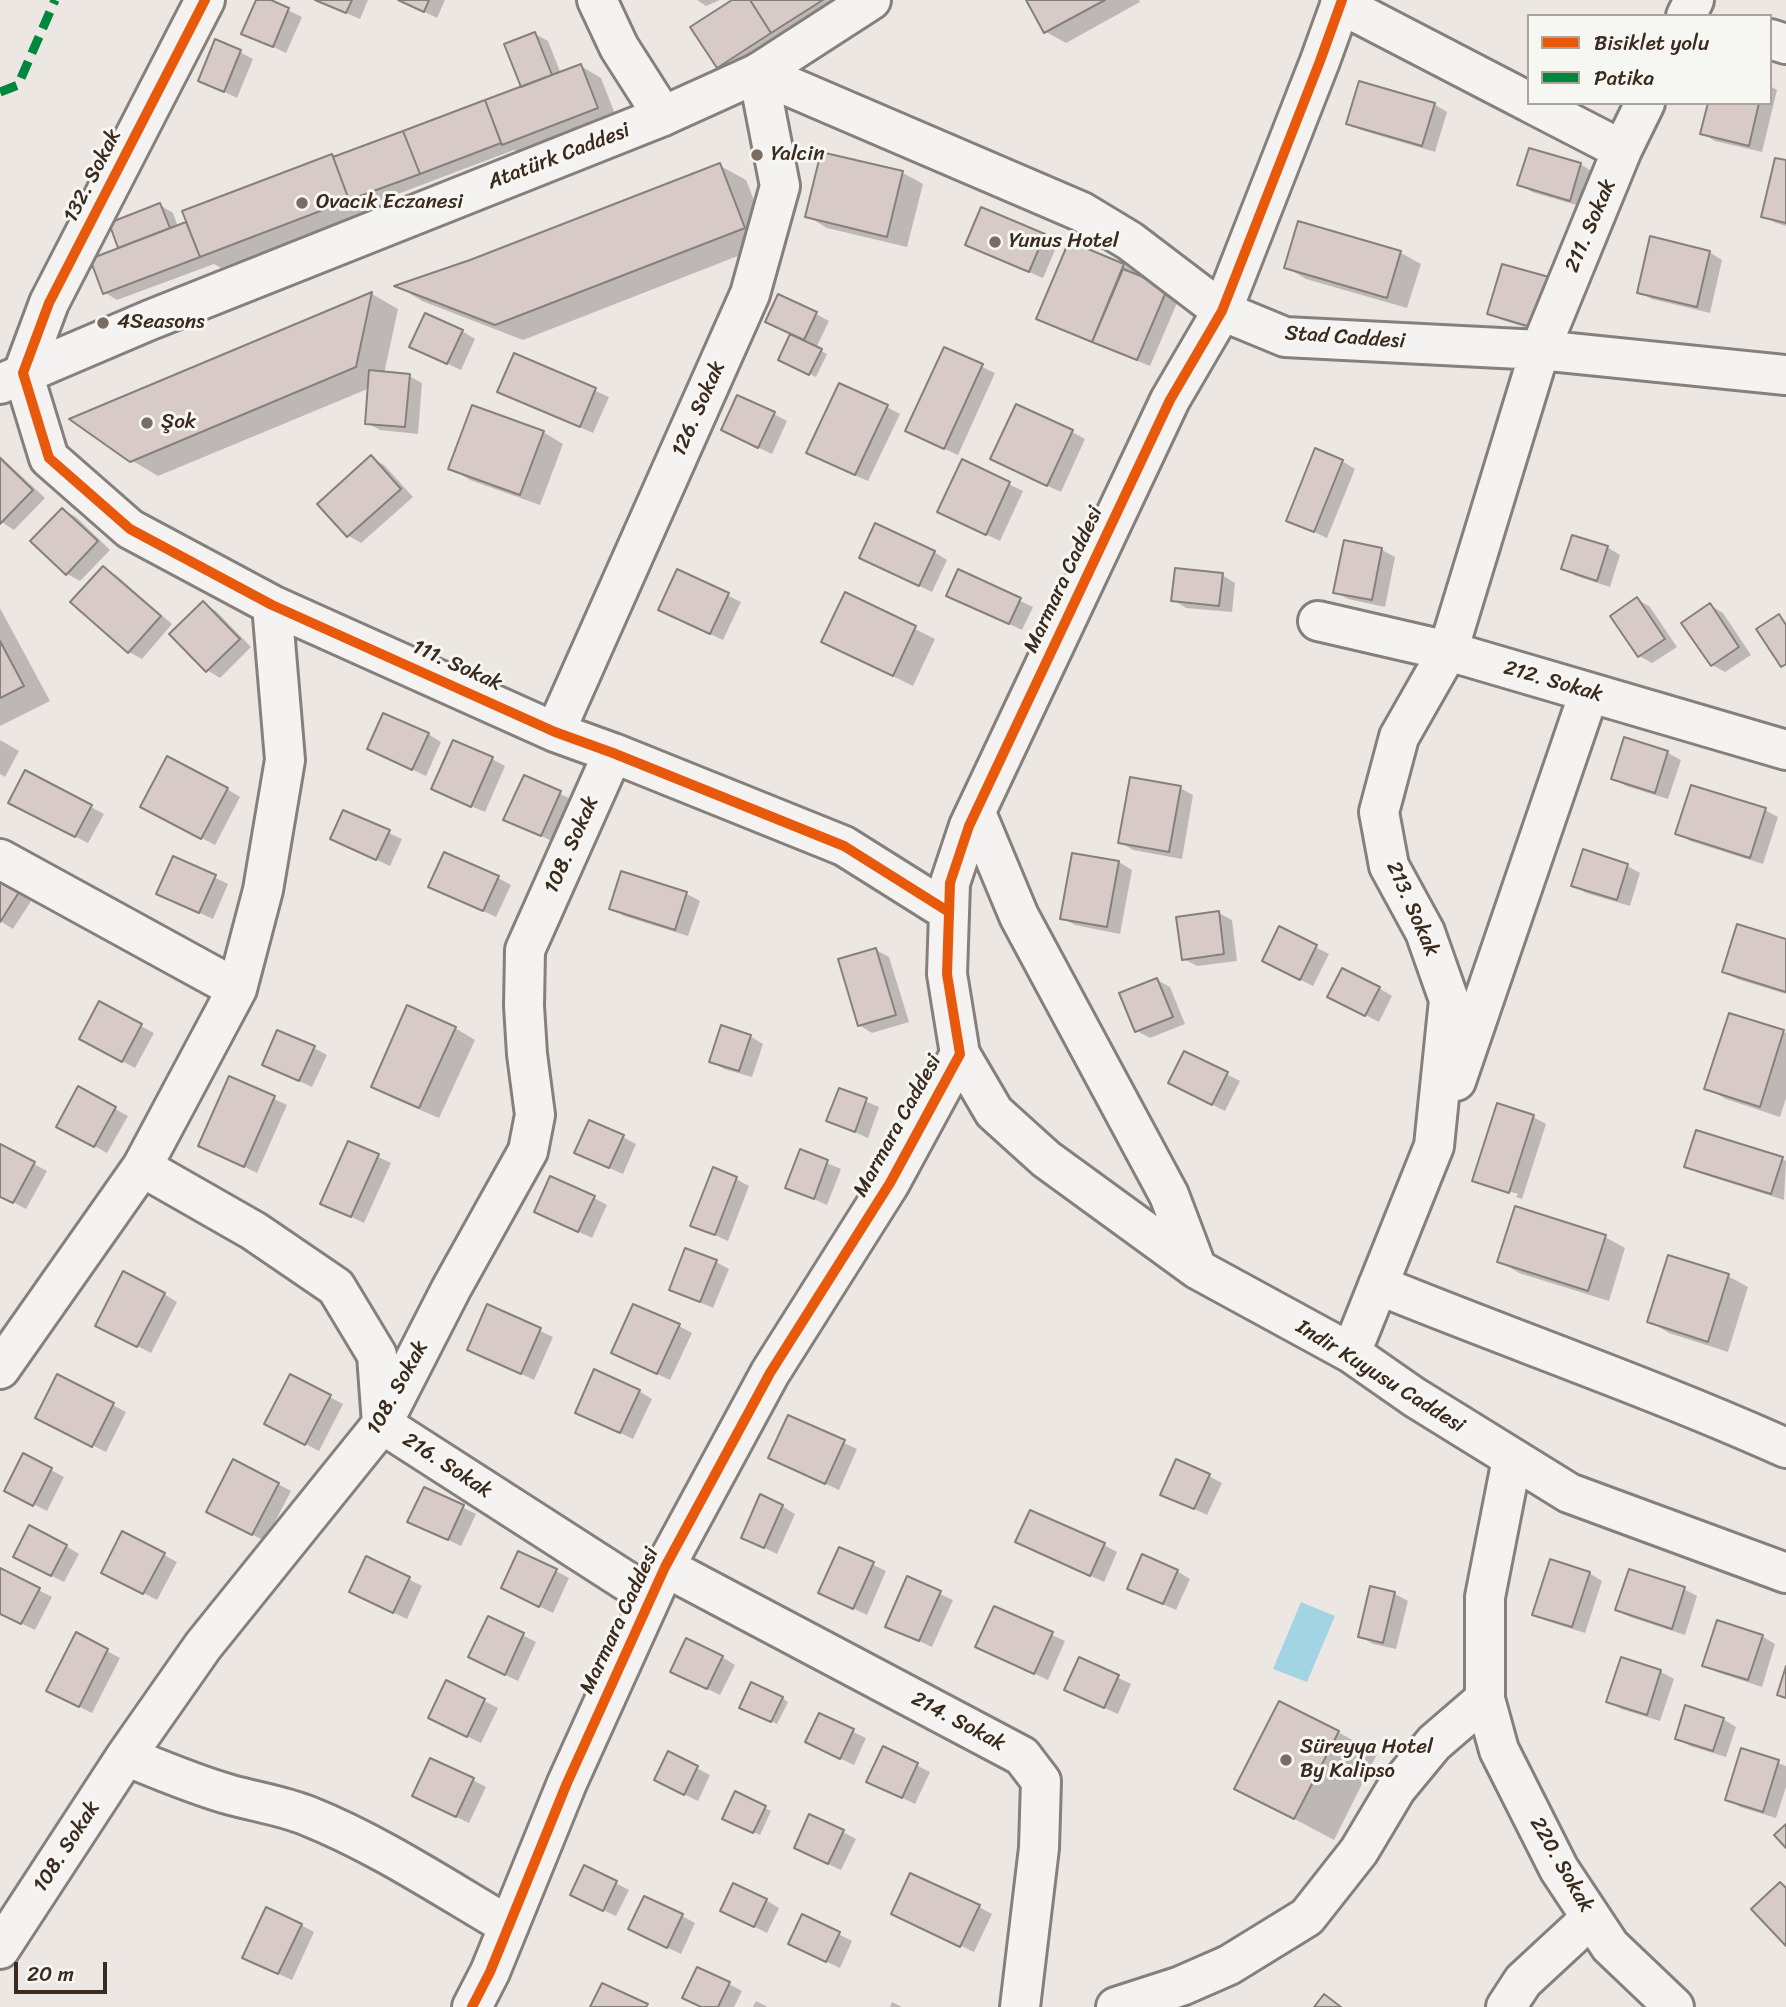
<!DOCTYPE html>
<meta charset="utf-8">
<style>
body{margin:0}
#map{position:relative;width:1786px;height:2007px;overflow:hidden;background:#ede7e4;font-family:Sriracha,sans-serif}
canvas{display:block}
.legend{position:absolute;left:1527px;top:14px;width:245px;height:91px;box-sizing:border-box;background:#f6f6f2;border:2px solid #aba49d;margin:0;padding:9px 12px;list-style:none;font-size:21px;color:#3b2a1e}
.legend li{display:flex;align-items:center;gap:14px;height:35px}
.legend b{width:35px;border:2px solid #aba49d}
.scale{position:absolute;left:14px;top:1962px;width:93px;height:32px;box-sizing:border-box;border:4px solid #3b2a1e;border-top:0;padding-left:9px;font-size:21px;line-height:24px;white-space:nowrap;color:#3b2a1e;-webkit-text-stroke:5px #f6f6f2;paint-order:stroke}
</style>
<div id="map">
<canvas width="1786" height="2007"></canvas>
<ul class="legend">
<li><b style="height:9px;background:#e8590c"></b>Bisiklet yolu</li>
<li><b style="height:9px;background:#00873e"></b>Patika</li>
</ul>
<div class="scale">20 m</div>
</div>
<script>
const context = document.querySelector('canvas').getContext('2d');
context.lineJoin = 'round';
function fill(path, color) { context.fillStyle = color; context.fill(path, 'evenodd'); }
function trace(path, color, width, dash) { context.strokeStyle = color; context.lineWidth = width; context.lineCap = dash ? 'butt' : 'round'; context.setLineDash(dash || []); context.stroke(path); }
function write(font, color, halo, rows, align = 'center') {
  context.font = font + ' Sriracha,sans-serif'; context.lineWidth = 6; context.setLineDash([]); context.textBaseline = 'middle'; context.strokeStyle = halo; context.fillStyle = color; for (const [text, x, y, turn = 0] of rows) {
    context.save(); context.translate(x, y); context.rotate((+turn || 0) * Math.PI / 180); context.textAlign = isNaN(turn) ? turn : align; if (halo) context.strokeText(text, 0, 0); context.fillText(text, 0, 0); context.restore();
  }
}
fill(new Path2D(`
 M1301,1602L1335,1616L1307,1682L1273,1669Z`), '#a3d4e3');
fill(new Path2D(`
 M258,0H267L302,17L286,53L244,33Z
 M317,0H368L360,19Z
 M400,0H445L437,18Z
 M697,0H720L706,6Z
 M735,0H861L731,74L718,67Z
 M1028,0H1139L1140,2L1066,43L1046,32Z
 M535,34L548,41L561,74L581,66L601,78L617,119L523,155L514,150L366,206L368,211L221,268L214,264L117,300L104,292L121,249L111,224L160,205L173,213L178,227L186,224L190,227L332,156L336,158L523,88Z
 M240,52L253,59L237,98L200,80Z
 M1770,86L1777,90L1762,152L1715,141L1702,133L1709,103H1770Z
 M1434,104L1447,112L1435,152L1361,130L1348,123Z
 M823,154L903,173L923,184L907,247L827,228L807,216Z
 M1786,162V226L1776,223L1763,216Z
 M1580,164L1593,172L1583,207L1532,192L1519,184Z
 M719,165L746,180L771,243L523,340L422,301L398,286L470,262Z
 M982,209L1058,243L1043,278L967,245Z
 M1299,223L1401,253L1421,264L1407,308L1306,279L1286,267Z
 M1070,243L1124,265L1143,277V279L1180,296L1150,366L1058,329L1039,318Z
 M1709,252L1722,260L1710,313L1652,299L1639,292Z
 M1561,286L1547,334L1502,320L1489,313Z
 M372,294L398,309L384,374L409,376L422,383L418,434L380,430L367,423L370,388L158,476L131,460L73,420Z
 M816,314L829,321L816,348L827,354L816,377L780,360L792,334L767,322Z
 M462,331L475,339L461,370L425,354Z
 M945,349L995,373L958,455L920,438Z
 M515,355L609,397L593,433L513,398Z
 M887,407L900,414L868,481L821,460Z
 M774,414L787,421L772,454L736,437Z
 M543,432L563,444L540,505L470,480L450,468Z
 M1072,432L1085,439L1061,492L1005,466Z
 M0,456L45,498L14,530L0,521Z
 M371,458L384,465L413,497L361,543L349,536L320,504Z
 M1342,461L1355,469L1327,538L1288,520Z
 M963,462L1023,491L1000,541L952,518Z
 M63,510L76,517L110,550L80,581L67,574Z
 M1345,542L1382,550L1395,557L1385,607L1348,599L1335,592Z
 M1607,547L1620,555L1610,587L1576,576L1563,568Z
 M934,552L947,560L932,592L874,565Z
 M103,568L116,575L172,624L142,659L129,652Z
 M678,571L741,602L723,640L673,617Z
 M959,572L1033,607L1022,630L961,602Z
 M1222,575L1235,583L1232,612L1186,608L1173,600Z
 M845,594L935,639L913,686L823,642Z
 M1637,599L1650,607L1677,647L1652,663L1639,656Z
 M203,603L216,611L251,647L220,678L207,670Z
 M1710,605L1723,613L1751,655L1725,672L1712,665Z
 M0,608L50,701L0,726Z
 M428,734L441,742L426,776L369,749Z
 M1625,739L1668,753L1681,760L1668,799L1626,786L1613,778Z
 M0,740L19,751L5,777L0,774Z
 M492,759L505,766L485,812L446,796Z
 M26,772L104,814L88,843L23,810Z
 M525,777L573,800L554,842L506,819Z
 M1692,787L1765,810L1778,817L1763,864L1690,841L1677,833Z
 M1180,788L1193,795L1182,859L1133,850L1120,842Z
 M227,789L240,797L215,845L155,814Z
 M344,812L402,839L390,866L332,839Z
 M1073,855L1119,862L1132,870L1120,934L1075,925L1062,918Z
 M174,858L228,884L213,919L171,900Z
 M1627,866L1640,873L1630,906L1586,893L1573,885Z
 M0,872L35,895L13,929L0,921Z
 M623,874L687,894L700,901L688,936L624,916L611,908Z
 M498,878L511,885L496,917L430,887Z
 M1219,913L1232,920L1237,961L1197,966L1184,959Z
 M1280,929L1329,954L1313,986L1277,968Z
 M1786,940V994L1737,979L1724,971Z
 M876,950L889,957L909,1022L872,1033L859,1025Z
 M1157,980L1170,987L1185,1024L1150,1038L1137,1031Z
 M1379,988L1392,996L1379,1022L1342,1003Z
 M100,1004L154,1033L135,1068L94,1046Z
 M1730,1015L1786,1033V1098L1780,1117L1726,1099L1706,1088Z
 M455,1028L475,1040L439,1118L393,1098L373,1087Z
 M750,1036L763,1044L752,1077L724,1069L711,1061Z
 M314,1048L327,1055L312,1087L277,1071Z
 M1185,1053L1240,1081L1225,1111L1183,1090Z
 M230,1078L287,1105L257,1173L200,1145Z
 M79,1089L128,1116L107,1153L58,1126Z
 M840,1090L879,1107L868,1138L828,1120Z
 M1533,1117L1546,1124L1522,1199L1516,1197L1518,1194L1486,1184V1187L1475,1180Z
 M623,1137L636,1144L623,1174L589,1159Z
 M349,1143L391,1163L364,1223L322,1203Z
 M0,1146L47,1171L26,1209L0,1195Z
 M801,1152L841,1169L827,1205L787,1187Z
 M1782,1159L1786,1161L1784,1200L1699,1173L1686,1166Z
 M736,1179L749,1186L728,1241L693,1225Z
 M594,1198L607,1205L592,1238L536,1212Z
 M1605,1237L1625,1248L1609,1301L1519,1273L1499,1261Z
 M716,1262L729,1269L713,1308L671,1290Z
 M1728,1276L1748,1287L1728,1352L1669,1333L1649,1321Z
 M164,1294L177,1302L151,1353L110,1332Z
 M488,1306L553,1337L534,1380L469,1349Z
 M679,1326L692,1333L670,1380L613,1353Z
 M58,1376L126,1412L106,1452L50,1424Z
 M291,1377L343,1404L319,1451L279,1430Z
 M639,1391L652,1399L633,1439L577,1412Z
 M789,1417L857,1449L839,1490L770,1458Z
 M24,1455L64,1477L47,1511L19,1497Z
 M1209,1476L1222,1483L1207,1515L1163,1494Z
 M278,1484L291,1491L265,1541L221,1519Z
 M425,1489L476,1514L461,1546L423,1528Z
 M782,1506L795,1514L777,1554L756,1544Z
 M1017,1542L1104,1545L1117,1552L1104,1582Z
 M66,1546L79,1554L64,1582L28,1564Z
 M840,1549L886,1571L867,1615L821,1593Z
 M164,1555L177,1562L157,1600L116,1579Z
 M367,1558L422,1586L407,1619L364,1599Z
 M0,1570L52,1597L35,1630L0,1613Z
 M556,1571L569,1578L553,1613L516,1595Z
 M1177,1571L1190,1579L1176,1610L1142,1595Z
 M1589,1573L1602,1581L1585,1633L1547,1621L1534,1614Z
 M908,1579L953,1600L932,1647L887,1626Z
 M1371,1588L1395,1594L1408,1601L1396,1649L1373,1644L1360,1636Z
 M1684,1589L1697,1596L1685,1635L1630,1617L1617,1610Z
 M995,1608L1065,1641L1048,1680L978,1647Z
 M489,1618L536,1642L518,1681L483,1664Z
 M77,1635L120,1658L92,1713L61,1698Z
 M1762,1636L1775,1644L1762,1687L1717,1672L1704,1665Z
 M722,1657L735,1665L720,1695L685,1678Z
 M1080,1659L1131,1684L1118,1714L1079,1697Z
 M1622,1659L1661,1672L1674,1679L1660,1721L1621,1709L1608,1701Z
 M447,1682L498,1708L481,1743L443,1725Z
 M782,1698L788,1702L777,1724L747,1710Z
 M820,1716L866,1738L854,1765L820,1749Z
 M1723,1719L1736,1727L1726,1757L1690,1746L1677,1738Z
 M1338,1732L1377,1754L1334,1840L1236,1788Z
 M884,1749L930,1772L915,1804L881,1788Z
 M1742,1750L1786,1766V1787L1776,1818L1740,1807L1727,1799Z
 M669,1754L710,1775L698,1801L669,1787Z
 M473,1780L486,1787L469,1823L427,1803Z
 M736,1794L771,1811L760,1835L731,1822Z
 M843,1832L856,1839L841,1870L809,1855Z
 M585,1867L629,1890L616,1916L585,1902Z
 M766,1900L779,1908L767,1933L735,1917Z
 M979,1907L992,1914L974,1952L906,1920Z
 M682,1916L695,1923L681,1954L643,1936Z
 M803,1916L852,1941L840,1968L803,1951Z
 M301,1925L314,1932L292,1980L257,1964Z
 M729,1984L742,1991L734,2007H702Z
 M756,2001L768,2007H753Z
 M892,2002L902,2007H890Z`), '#0003');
const building = new Path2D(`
 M256,0H271L289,8L273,47L241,34Z
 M315,0H352L346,13Z
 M398,0H429L424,12Z
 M732,0H750L771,33L717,68L690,27Z
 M750,0H823L771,33Z
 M1026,0H1105L1044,33Z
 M535,32L552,75L521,87L504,44Z
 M215,39L241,50L224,92L198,81Z
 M581,64L598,108L502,145L485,100Z
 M1359,81L1435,103L1422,146L1346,124Z
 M485,100L501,143L420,174L403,131Z
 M1708,103H1759L1749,146L1700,134Z
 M403,131L420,174L349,200L333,157Z
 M1529,148L1581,163L1570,201L1517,185Z
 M821,152L903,171L887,237L805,217Z
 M332,154L349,200L200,257L182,211Z
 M1775,158L1786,160V223L1761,217Z
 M720,163L745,228L495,325L394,286L470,260Z
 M160,203L170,228L118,248L109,223Z
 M981,207L1045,234L1029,272L965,245Z
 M1298,221L1401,251L1387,298L1284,268Z
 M186,222L200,257L103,294L90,259Z
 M1650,236L1710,251L1697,307L1637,293Z
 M1069,241L1124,264L1092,342L1036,319Z
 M1502,264L1549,277L1534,328L1487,314Z
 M1123,269L1168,287L1137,360L1092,342Z
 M372,292L356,367L130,462L69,419Z
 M778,294L817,312L804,340L765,322Z
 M425,313L463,330L447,364L409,347Z
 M790,334L822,349L809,375L778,360Z
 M944,347L983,364L944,449L905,431Z
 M514,353L596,388L580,427L497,392Z
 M369,370L410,374L405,427L365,424Z
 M839,383L888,405L855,475L806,453Z
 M737,395L775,412L758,448L721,430Z
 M1016,404L1073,430L1047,486L990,459Z
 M472,405L544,431L520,495L448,469Z
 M1315,448L1343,460L1314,532L1286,521Z
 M371,455L401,489L347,537L317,504Z
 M0,458L33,490L0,524Z
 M962,459L1010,482L986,535L937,512Z
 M62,508L98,541L66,575L30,541Z
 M875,523L935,551L919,586L859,558Z
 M1572,535L1608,546L1597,581L1561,569Z
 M1344,540L1382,548L1372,600L1333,593Z
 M103,566L161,616L128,653L70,602Z
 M1175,568L1223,573L1219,606L1171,601Z
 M677,569L729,593L710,634L658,610Z
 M958,569L1021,598L1009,624L946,596Z
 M845,592L916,626L893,676L821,642Z
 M1637,597L1665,639L1638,657L1610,616Z
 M203,601L240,639L206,672L169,634Z
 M1710,603L1739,647L1711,666L1681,623Z
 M1779,614L1786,625V664L1781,667L1756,629Z
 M0,641L24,686L0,698Z
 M383,713L429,733L412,770L367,749Z
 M1624,737L1668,751L1655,793L1611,779Z
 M453,740L493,757L471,807L431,789Z
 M167,756L228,788L201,839L140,807Z
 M25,770L92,805L75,837L8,803Z
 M524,775L561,791L541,836L503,820Z
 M1130,777L1181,786L1169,852L1118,843Z
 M1691,785L1766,808L1750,858L1675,834Z
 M343,810L390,830L376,860L330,839Z
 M1583,849L1628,864L1617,900L1571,886Z
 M444,852L499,876L483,911L428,887Z
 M1072,853L1119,861L1107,927L1060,919Z
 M173,856L216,875L199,913L156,894Z
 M0,871L23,886L0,922Z
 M621,871L687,892L675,930L609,909Z
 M1219,911L1224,954L1182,960L1176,917Z
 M1737,924L1786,939V992L1722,972Z
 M1279,926L1317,945L1300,980L1262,961Z
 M876,948L896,1015L858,1026L838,959Z
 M1342,968L1380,987L1365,1016L1327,997Z
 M1157,978L1173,1017L1135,1032L1119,993Z
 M99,1001L142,1024L122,1062L79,1039Z
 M407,1005L456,1027L419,1108L371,1087Z
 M1729,1013L1784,1030L1760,1107L1704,1089Z
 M721,1025L751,1035L739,1071L709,1062Z
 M277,1030L315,1046L299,1081L262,1065Z
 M1184,1051L1228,1072L1212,1105L1168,1083Z
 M229,1076L275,1096L244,1167L198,1146Z
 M78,1086L116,1107L94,1147L56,1127Z
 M839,1088L867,1098L855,1132L826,1121Z
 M1497,1103L1534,1115L1509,1193L1472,1181Z
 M589,1120L624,1135L609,1168L574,1153Z
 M1696,1130L1783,1157L1771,1194L1684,1167Z
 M348,1141L379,1154L351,1217L320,1204Z
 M0,1144L35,1162L13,1203L0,1197Z
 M800,1149L828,1160L814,1199L785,1188Z
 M713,1167L737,1177L715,1235L690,1226Z
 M550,1176L595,1196L578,1232L534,1212Z
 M1515,1206L1606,1235L1588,1291L1497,1262Z
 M685,1248L717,1260L700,1302L669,1290Z
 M1668,1255L1729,1274L1708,1342L1647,1322Z
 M123,1271L165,1293L137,1347L95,1326Z
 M487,1304L541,1328L521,1374L467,1350Z
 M633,1304L680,1324L657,1374L611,1353Z
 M594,1369L640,1390L620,1433L575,1413Z
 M57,1374L114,1403L92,1447L35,1418Z
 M290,1374L331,1395L305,1445L264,1424Z
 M788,1415L845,1440L825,1484L768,1458Z
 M23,1453L52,1468L33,1506L4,1491Z
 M233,1459L279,1483L252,1535L206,1512Z
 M1176,1459L1210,1474L1194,1509L1160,1495Z
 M424,1487L464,1505L448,1540L407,1522Z
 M760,1494L783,1505L764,1548L741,1538Z
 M1030,1510L1105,1543L1090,1576L1015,1542Z
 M29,1525L67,1545L51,1576L13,1557Z
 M122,1531L165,1553L143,1594L101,1573Z
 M839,1547L874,1562L853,1609L818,1593Z
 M518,1551L557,1569L539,1607L501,1588Z
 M1142,1554L1178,1570L1163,1604L1127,1589Z
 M366,1556L410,1577L393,1613L349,1592Z
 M1550,1559L1590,1572L1572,1627L1532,1615Z
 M0,1568L40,1588L21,1624L0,1614Z
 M1629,1569L1685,1587L1672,1629L1615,1610Z
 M907,1576L941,1591L919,1641L885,1627Z
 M1370,1586L1395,1592L1383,1643L1358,1637Z
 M994,1606L1053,1632L1034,1674L975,1647Z
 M488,1616L524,1633L505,1675L468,1657Z
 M1717,1620L1763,1635L1748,1680L1702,1666Z
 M76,1632L108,1649L79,1707L46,1691Z
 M686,1638L723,1656L707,1689L670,1672Z
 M1079,1657L1119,1675L1104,1708L1064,1690Z
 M1621,1657L1661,1670L1647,1715L1606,1702Z
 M1786,1666V1698L1777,1695Z
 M446,1680L485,1699L467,1737L428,1718Z
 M751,1682L783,1697L771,1722L739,1708Z
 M1279,1701L1339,1731L1294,1819L1234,1789Z
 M1685,1705L1724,1718L1713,1751L1675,1739Z
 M819,1713L854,1729L840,1759L805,1742Z
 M883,1746L918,1763L902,1798L866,1782Z
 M1741,1748L1779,1760L1763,1812L1725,1800Z
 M668,1751L698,1766L684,1795L654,1780Z
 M430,1758L474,1778L456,1817L412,1796Z
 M735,1791L766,1806L753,1833L722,1819Z
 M809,1814L844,1830L828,1864L794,1848Z
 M1786,1824V1848L1774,1835Z
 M584,1865L617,1881L603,1911L570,1895Z
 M910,1873L980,1905L960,1947L891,1914Z
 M1780,1882L1786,1888V1946L1751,1909Z
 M733,1883L767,1899L754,1927L720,1911Z
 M644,1896L683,1914L667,1948L628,1929Z
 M266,1907L302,1924L278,1974L242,1958Z
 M802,1914L840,1932L826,1962L788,1944Z
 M697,1967L730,1982L718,2007H701L682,1998Z
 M602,1983L648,2004L646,2007H590Z
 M1324,1994L1341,2007H1314Z`);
fill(building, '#d8cac7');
trace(building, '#86807c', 2);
const minor = new Path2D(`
 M205,0L49,303L23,373L49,458L130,529L272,605L555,732L613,753L844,846L949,912
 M597,0L619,47L663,116
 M1340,4L1529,102
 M1686,16L1694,0
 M1770,39L1786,44
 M758,73L1082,212L1130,241L1222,311L1285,337L1540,350L1786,375
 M1531,103L1622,150
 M1318,621L1448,651L1786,750
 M555,732L750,294L780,186L758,73
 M976,813L1019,916L1169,1195L1197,1269
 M0,859L237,989
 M960,1054L994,1112L1046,1159L1197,1269L1351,1353L1414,1397L1569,1493L1786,1573
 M1456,1081L1589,693
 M142,1167L254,1231L336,1287L377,1355L382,1424L651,1597
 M1378,1285C1513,1340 1652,1388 1786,1448
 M1351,1353L1434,1146L1449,1000L1425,932L1389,866L1379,812L1399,737L1448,651L1540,350L1622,150L1645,103
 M0,1369L142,1167L237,989L263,890L285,760L272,605
 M665,1567L1022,1756L1041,1781L1039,1848L1020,2007
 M1485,1699L1499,1750L1559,1869L1610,1946L1674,2007
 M126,1756C160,1770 195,1785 231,1795C257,1802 283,1806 308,1816C378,1844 444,1888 509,1926
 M0,1949L126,1756L203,1646L382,1424L451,1289L528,1151L535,1115L527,1054L524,1006L525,950L613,753
 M472,2007L490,1972L567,1783L665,1567L770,1373L890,1183L960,1054L947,974L950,883L969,826L1170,400L1222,311L1320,61L1342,0
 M1116,2007L1181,1986L1229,1965L1307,1917L1359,1851L1396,1789L1434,1743L1485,1699V1597L1512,1459
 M1506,2007L1523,1981L1591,1918`);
const major = new Path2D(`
 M0,384L150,320L663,116L758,73L871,0`);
trace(minor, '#86807c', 44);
trace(major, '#86807c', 44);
trace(minor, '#f4f3f1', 38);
trace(major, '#f4f3f1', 38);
trace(new Path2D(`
 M0,92L18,85L55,0`), '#00873e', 9, [18, 9]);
trace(new Path2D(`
 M205,0L49,303L23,373L49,458L130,529L272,605L555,732L613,753L844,846L949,912
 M472,2007L490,1972L567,1783L665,1567L770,1373L890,1183L960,1054L947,974L950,883L969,826L1170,400L1222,311L1320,61L1342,0`), '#e8590c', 10);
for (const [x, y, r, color] of [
 [757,155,7,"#796c63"],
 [302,203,7,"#796c63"],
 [995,242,7,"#796c63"],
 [103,323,7,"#796c63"],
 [147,423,7,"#796c63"],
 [1286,1760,7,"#796c63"]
]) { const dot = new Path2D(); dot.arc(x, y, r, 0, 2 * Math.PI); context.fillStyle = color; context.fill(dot); trace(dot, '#f6f6f2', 2.5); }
write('21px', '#3b2a1e', '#f6f6f2', [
 ["Yalcin",771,155],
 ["Ovacık Eczanesi",316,203],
 ["Yunus Hotel",1009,242],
 ["4Seasons",117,323],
 ["Şok",161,423],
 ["Süreyya Hotel",1300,1748],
 ["By Kalipso",1300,1772]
], 'left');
write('21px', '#3b2a1e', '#f6f6f2', [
 ["Atatürk Caddesi",559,157,-21],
 ["132. Sokak",93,176,-63],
 ["211. Sokak",1591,226,-67],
 ["Stad Caddesi",1345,338,4],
 ["126. Sokak",699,409,-66],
 ["Marmara Caddesi",1064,580,-65],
 ["111. Sokak",457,666,24],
 ["212. Sokak",1553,682,16],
 ["108. Sokak",572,845,-66],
 ["213. Sokak",1412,909,66],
 ["Marmara Caddesi",898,1126,-61],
 ["Indir Kuyusu Caddesi",1380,1377,32],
 ["108. Sokak",398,1388,-61],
 ["216. Sokak",447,1466,33],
 ["Marmara Caddesi",620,1621,-65],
 ["214. Sokak",958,1722,28],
 ["108. Sokak",67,1847,-57],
 ["220. Sokak",1561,1865,60]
]);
</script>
